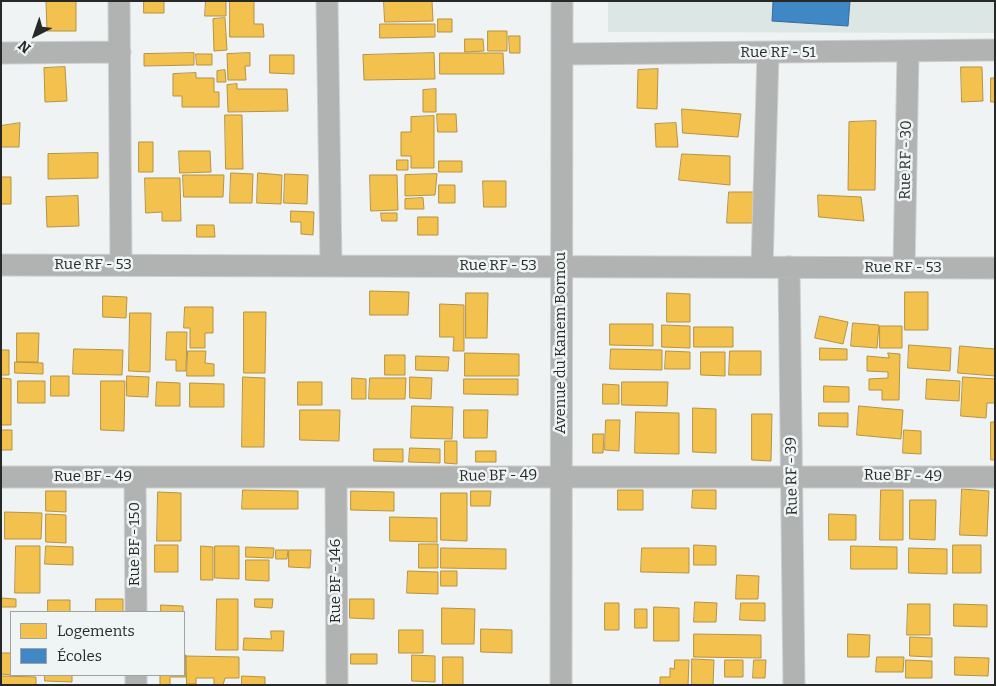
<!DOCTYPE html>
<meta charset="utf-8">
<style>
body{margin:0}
#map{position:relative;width:996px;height:686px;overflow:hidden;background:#f0f3f3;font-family:Bitter,serif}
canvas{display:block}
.frame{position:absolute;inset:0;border:2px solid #272928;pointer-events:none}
.legend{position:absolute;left:10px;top:611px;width:175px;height:65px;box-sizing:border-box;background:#eff4f4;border:1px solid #9fa3a2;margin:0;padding:6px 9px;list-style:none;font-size:15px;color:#272928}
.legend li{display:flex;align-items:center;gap:10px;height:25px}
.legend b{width:25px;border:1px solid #9fa3a2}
.north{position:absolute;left:10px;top:10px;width:50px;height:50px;-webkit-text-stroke:4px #eff4f4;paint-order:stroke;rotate:221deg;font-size:14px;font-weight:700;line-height:20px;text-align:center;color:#272928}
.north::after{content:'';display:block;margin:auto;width:18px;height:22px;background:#272928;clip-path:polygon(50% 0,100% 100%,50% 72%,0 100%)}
</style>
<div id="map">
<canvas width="996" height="686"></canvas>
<div class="frame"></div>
<ul class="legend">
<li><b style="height:14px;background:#f2c14e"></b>Logements</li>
<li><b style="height:14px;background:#3f88c5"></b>Écoles</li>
</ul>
<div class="north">N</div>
</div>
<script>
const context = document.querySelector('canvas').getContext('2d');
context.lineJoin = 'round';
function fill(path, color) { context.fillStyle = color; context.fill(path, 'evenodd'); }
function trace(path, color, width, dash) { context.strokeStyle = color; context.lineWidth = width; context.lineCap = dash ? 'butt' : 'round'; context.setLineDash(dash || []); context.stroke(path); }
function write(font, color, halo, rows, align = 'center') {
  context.font = font + ' Bitter,serif'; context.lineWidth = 5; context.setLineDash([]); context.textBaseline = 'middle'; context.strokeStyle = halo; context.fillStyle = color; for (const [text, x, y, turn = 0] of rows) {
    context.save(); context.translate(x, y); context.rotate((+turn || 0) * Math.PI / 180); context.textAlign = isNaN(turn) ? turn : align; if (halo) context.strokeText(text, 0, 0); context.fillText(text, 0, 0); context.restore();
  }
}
fill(new Path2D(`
 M608,1H995V33L608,32Z`), '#dce6e5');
const homes = new Path2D(`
 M76,1V31H47L46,2Z
 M144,1H164V13H144Z
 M206,1H226V16H205Z
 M230,1H254V24H263L264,37H230Z
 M384,1H432L433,21L385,22Z
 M225,18L227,50L214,51L213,19Z
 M438,19H452V32H438Z
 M380,24H435V37L380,38Z
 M488,31H507V51H488Z
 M509,36H520V53H510Z
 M465,39H483L484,51L465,52Z
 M194,53V65L144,66V54Z
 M250,53V66H245L246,80H228L227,54Z
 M434,53L435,79L364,80L363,55Z
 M440,53H503L504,74H440Z
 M196,54H212V65H197Z
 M270,55H294V74L270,73Z
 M65,67L67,101L45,102L44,68Z
 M961,67H982L983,101L962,102Z
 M658,69L657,109L637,108L638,70Z
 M225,70L226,82H217V71Z
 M196,73V78H214V92H219V107H182V96H173V74Z
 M991,78H995V102H991Z
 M237,84V89H287L288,111L228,112L227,85Z
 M436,89V112H423V90Z
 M682,109L741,114L738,137L683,133Z
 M437,114H456L457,132H438Z
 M225,115H242L243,169H226Z
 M434,116V168H411V156H401V132H411V117Z
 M876,121L875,190H848L849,122Z
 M20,123L19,147H1V126Z
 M676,123L678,147H656L655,124Z
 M139,142H153V172H139Z
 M179,151H210L211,172L180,173Z
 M98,153V178L48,179V154Z
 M682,154L730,156V185L679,180Z
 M397,160H408V170H397Z
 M439,161H462V172H439Z
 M231,173L253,174L252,203H230Z
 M258,173L282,175L281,204L257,203Z
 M285,174L308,175L307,204L284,203Z
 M437,174L435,195L405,196V175Z
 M183,175H224L223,197H184Z
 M370,175H397L398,210L371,211Z
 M1,177H11V204H1Z
 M145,178H180L181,221H162V212L146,213Z
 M483,181H506V207H484Z
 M439,185H455V203H439Z
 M729,192H755L753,223H727Z
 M818,195L861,197L864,221L819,217Z
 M78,196L79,226L47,227L46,197Z
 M423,198L424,209H405V199Z
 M291,211L314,212L313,235L301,234V222H291Z
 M381,213H397V221H382Z
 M418,217H438V235H418Z
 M197,225H214L215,237H197Z
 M370,291L409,292L408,315H370Z
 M905,292H928V330H905Z
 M466,293H488L487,338H466Z
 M667,293L690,294V322H667Z
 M103,296L127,297L126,318L103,317Z
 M440,304L464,305V351H453L454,337H440Z
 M185,307H213V333H205V348H190V328H184Z
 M244,312H266L265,373H244Z
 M130,313H151L150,372L129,371Z
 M820,316L848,322L843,344L815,338Z
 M853,323L879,325L877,348L851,346Z
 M610,324H653V346L610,345Z
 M662,325L690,326V348L662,347Z
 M880,326H902V348H880Z
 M694,327H733V347H694Z
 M167,332H187L186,371H176V360H166Z
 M17,333H39L38,362H17Z
 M909,345L951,348L950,371L908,368Z
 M960,346L995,349V376L958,373Z
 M820,348L847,349V360H820Z
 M74,349L123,350L122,375L73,374Z
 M611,349L662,350V370L610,369Z
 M1,350H9V375H1Z
 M188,351H206L205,363L214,364V376H187Z
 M666,351L690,352V369H665Z
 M730,351H761V375H729Z
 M701,352H725V376L701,375Z
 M465,353L519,354V376H465Z
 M888,353L900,354L899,400H882V390H869V379L888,378V372L867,371V356L889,358Z
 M385,355H405V375H385Z
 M416,356L449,357L448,371L416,370Z
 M15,362L43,363V374L15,373Z
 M51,376H69V396H51Z
 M127,376L149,377L148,397L127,396Z
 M243,377L265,378L264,447H242Z
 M410,377L432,378L431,399L410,398Z
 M963,377L995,379V403H987L986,418L961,416Z
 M1,378L11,379V425H1Z
 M352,378L366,379V399H352Z
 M370,378H406L405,399H369Z
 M464,379H518V395L464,394Z
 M927,379L960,381L959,401L926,399Z
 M18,381H45V403H18Z
 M101,381H125L124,431L101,430Z
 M157,382L180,383V406H156Z
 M298,382H322V405H298Z
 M622,382H668L667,406L622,405Z
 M190,383L224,384V407H190Z
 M603,384L619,385V404H603Z
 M824,386L849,387V402H824Z
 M412,406L453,407L452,439L411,438Z
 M859,406L903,410L901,439L857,435Z
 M693,408L716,409V453L693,452Z
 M300,410H340L339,441L300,440Z
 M464,410H488L487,438H464Z
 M636,412L679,413V454L635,453Z
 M819,413H848V427L819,426Z
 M752,414H772L771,461L752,460Z
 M606,420H620L619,451L605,450Z
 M991,422H995V460H991Z
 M1,430H12V450H1Z
 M904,430L921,431V454L903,453Z
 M593,434H604L603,453H593Z
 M445,441H457V464L445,463Z
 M410,448L440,449V463L409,462Z
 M374,449H403V462L374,461Z
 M476,451H496V462H476Z
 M962,489L989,491L987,536L960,535Z
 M243,490L298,491V509H242Z
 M618,490H643V510H618Z
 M693,490H716V509L692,508Z
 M881,490H903V540H880Z
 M46,491H66V512L46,511Z
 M351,491L394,492V511L351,510Z
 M471,491H491L490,506H471Z
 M158,492L181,493V541H157Z
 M441,493H467V541L441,540Z
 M910,500H936L935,540L910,539Z
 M5,512L42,513L41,539H5Z
 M46,514L66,515V543L46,542Z
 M829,514L856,515V540H829Z
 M390,517L437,518V542L390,541Z
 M419,544H438V568H419Z
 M155,545H178V572H155Z
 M694,545L716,546V565H694Z
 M953,545H981V573H953Z
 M16,546H40V593H15Z
 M46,546L73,547V565L45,564Z
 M201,546L213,547V580H201Z
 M215,546H239V579L215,578Z
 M851,546L897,547V569H851Z
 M246,547L274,548L273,558L246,557Z
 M441,548L506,549V569L441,568Z
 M642,548H689V573L641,572Z
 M909,548L947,549V574L909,573Z
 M276,550H288L287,559H276Z
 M289,550H311L310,568L289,567Z
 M246,560H269V581L246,580Z
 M408,571L438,572V594L407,593Z
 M441,571H457V586H441Z
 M737,575L759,576L758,599H736Z
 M1,598L16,599V607H1Z
 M96,599H123V612H96Z
 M217,599H238V650H216Z
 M255,599H273L272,608L255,607Z
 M350,599H374V619L350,618Z
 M48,600H70V612H48Z
 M695,602L717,603L716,622H694Z
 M605,603H619V630H605Z
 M741,603H765V621L740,620Z
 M908,604H930V635H907Z
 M954,604L987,605V627L954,626Z
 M161,605L183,606V612H161Z
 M654,607L679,608V641H654Z
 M442,608L475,609L474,644H442Z
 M635,609H647V628H635Z
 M481,629L512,630V653L481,652Z
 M399,630H423V653H399Z
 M271,631H284L283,651L243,650L244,638L271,639Z
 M694,634L761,635V658L694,657Z
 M848,634L870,635L869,657H848Z
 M910,637L932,638V657L910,656Z
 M1,653H11V675L1,674Z
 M351,654H377V664H351Z
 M184,655H186V677H170V685H160V675H184Z
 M412,655L435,656V682L412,681Z
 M186,656L239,657V678H225L223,685H214V678H196V684H187Z
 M443,657H463V685H443Z
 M877,657H904L903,672H876Z
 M955,657L989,658L988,676L955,675Z
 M692,659L714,660L713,685H692Z
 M675,660H689L688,685H660V677H670V668L674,669Z
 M725,660H743V677H725Z
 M754,660H766L765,678H753Z
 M906,660L932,661V678H906Z
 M45,675H72V682L45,681Z
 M1,676L36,677V685H1Z
 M242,676L265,677V685H242Z`);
fill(homes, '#f2c14e');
trace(homes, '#b59343', 1);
const schools = new Path2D(`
 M850,1L848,26L772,21L773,2Z`);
fill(schools, '#3f88c5');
trace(schools, '#386c96', 1);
const street = new Path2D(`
 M119,1L121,265
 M327,1L331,266
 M1,53L120,52
 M562,54L995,50
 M1,265L995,268
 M762,267L768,53
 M789,267L794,685
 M904,268L908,52
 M1,477H995
 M135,477L136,612
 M336,478L337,685
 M136,675V685
 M561,685L562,1`);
trace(street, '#cdcece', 23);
trace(street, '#b1b2b2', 21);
write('15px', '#272928', '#eff4f4', [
 ["Rue RF - 51",778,53],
 ["Rue RF - 30",906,160,-89],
 ["Rue RF - 53",93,265],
 ["Rue RF - 53",498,266],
 ["Rue RF - 53",903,268],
 ["Avenue du Kanem Bornou",561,343,-90],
 ["Rue BF - 49",498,476,-1],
 ["Rue RF - 39",792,476,-91],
 ["Rue BF - 49",903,476,1],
 ["Rue BF - 49",93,477],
 ["Rue BF - 150",135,544,-90],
 ["Rue BF - 146",336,581,-90]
]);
</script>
